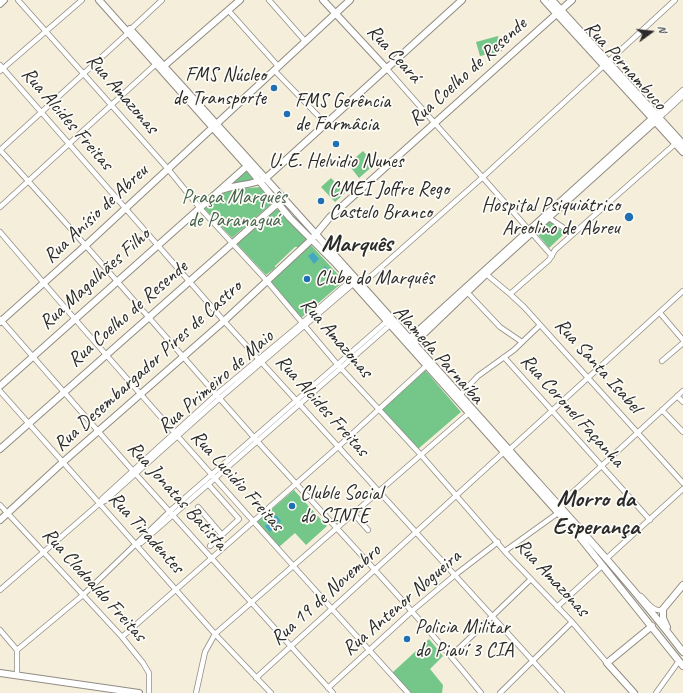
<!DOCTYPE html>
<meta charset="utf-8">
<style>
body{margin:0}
#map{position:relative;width:683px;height:693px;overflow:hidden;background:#f5eedb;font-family:Caveat,sans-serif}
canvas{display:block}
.north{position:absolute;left:631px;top:12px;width:40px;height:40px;-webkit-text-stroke:3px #fdfcf7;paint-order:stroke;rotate:75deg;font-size:11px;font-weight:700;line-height:16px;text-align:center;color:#2b2b2b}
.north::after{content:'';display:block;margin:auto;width:14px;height:18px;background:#2b2b2b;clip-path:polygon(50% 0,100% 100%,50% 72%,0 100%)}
</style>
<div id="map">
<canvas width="683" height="693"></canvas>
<div class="north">N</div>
</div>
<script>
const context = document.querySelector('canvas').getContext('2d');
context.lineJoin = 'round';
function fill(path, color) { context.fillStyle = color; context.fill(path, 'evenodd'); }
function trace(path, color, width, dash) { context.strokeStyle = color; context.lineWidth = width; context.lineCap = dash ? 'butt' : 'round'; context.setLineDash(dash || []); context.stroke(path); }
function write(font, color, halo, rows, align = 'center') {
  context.font = font + ' Caveat,sans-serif'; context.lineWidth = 3.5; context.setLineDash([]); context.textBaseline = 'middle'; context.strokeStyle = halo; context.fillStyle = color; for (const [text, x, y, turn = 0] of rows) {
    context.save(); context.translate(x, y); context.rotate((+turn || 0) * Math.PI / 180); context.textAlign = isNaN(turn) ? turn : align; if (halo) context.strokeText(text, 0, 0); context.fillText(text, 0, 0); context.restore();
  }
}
fill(new Path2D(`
 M498,36L502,51L480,56L476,42Z
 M363,151L375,164L359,178L348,164Z
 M247,168L256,179L229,184Z
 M331,178L345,193L335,202L321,187Z
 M261,187L271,200V204L232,238L203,207C227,186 232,190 261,187Z
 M275,209L279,210L308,238L299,247H295L275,266V268L266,275L236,243Z
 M548,220L565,233L549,248L535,231Z
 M310,244L344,281L301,318L270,281Z
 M425,370L461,412L418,449L380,410Z
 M294,490L327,526L306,545L295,533L279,547L257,522Z
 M429,639L443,656L430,669L443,685L442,693H410L392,673Z`), '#75c789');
fill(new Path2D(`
 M313,252L319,259L314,264L308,256Z
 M325,266L335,278L330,283L320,272Z
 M276,515L281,521L270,532L265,526Z`), '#44a8c3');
const street = new Path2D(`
 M18,0L168,169L199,207L267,281L337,364L421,455L507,554L572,622L607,663
 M269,0L305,41
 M228,10L278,66
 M130,30L162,0
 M0,65L224,321L562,693
 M387,69L552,256
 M274,70L326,124
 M0,71L82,0
 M656,115L683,90
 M659,118L683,96
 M0,150C88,246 172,345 258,442C333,525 411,606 481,693
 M0,150L128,33
 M0,207L156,64
 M546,216L573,234
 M0,232C133,388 270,541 408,693
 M486,274L510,294L524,307L683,483
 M361,285L483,177L675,0
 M467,292L500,327L522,342
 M510,294L549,260L555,250L675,144
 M660,313L683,340
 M0,319L133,471L333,693
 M504,357L650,520
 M662,361L683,343
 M0,391L215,634L271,693
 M460,395L478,376L514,350L540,325
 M677,396L683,402
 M662,410L683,432
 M509,450L683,291
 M208,484L239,519L210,546
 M100,503L105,501L220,398L353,284
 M0,505L122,637L143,663L149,673V693
 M559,505L683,391
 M198,507L222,535
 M353,513L368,530
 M136,545L141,543L390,325
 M505,551L558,513
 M606,559L683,489
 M0,590L100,503L102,499L217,394L302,323L350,281
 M641,596C647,602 655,614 663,609
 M557,607L602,566
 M0,630L17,650
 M122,637L339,446L426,366
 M451,656L531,579
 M17,676V650L83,595L170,511L386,322
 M256,678L504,452
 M328,688L412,611L455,575L498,542
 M196,693L205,652L215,634L469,413
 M500,693L572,622
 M656,693L679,661`);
const secondary = new Path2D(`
 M99,0L247,166L290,218L336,264L578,535L683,666
 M323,0L387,69
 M544,0L683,152
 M552,0L683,144
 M0,4L4,0
 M130,29C250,160 368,292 486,424C552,499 622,572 683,652
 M164,66L240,0
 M221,190C236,184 252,186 266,178L462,0
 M0,322L85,246L350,0
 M407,341L656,115
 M412,345L486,274L659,118
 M0,386L247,166
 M0,449L277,204
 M0,520L63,462L224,321L311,240L330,217L572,0
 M667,627L663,618V609L683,585
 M0,673L139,693
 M634,693L607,663L652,626`);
trace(street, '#908c83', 6);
trace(secondary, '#908c83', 8);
trace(street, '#fff', 4.5);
trace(secondary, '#fff', 6);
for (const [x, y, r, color] of [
 [274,88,4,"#1f6fb2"],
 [287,114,4,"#1f6fb2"],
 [336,144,4,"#1f6fb2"],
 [321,201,4,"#1f6fb2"],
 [629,217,5,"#1f6fb2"],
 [307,279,4,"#1f6fb2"],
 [292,506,4,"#1f6fb2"],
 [407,639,4,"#1f6fb2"]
]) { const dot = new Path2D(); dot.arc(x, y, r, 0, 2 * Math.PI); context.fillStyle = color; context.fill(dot); trace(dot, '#fdfcf7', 1.5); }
write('20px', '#2b2b2b', '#fdfcf7', [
 ["Rua Ceará",394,54,48],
 ["Rua Pernambuco",625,66,48],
 ["Rua Coelho de Resende",468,72,-42],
 ["Rua Amazonas",122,94,49],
 ["Rua Alcides Freitas",67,119,49],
 ["Rua Anísio de Abreu",96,214,-43],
 ["Rua Magalhães Filho",95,279,-42],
 ["Rua Coelho de Resende",128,314,-41],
 ["Rua Amazonas",336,338,49],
 ["Alameda Parnaíba",438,355,48],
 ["Rua Desembargador Pires de Castro",148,366,-42],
 ["Rua Santa Isabel",598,366,48],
 ["Rua Primeiro de Maio",216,382,-41],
 ["Rua Alcides Freitas",322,406,48],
 ["Rua Coronel Façanha",572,411,48],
 ["Rua Lucidio Freitas",237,481,48],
 ["Rua Jonatas Batista",177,496,48],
 ["Rua Tiradentes",146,533,48],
 ["Rua Amazonas",552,578,47],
 ["Rua Clodoaldo Freitas",94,585,48],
 ["Rua 19 de Novembro",326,595,-42],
 ["Rua Antenor Nogueira",402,603,-41]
]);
write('20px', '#2b2b2b', '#fdfcf7', [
 ["FMS Núcleo",266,76,"right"],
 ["de Transporte",266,99,"right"],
 ["FMS Gerência",295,102],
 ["de Farmâcia",295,125],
 ["U. E. Helvidio Nunes",336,162,"center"],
 ["CMEI Joffre Rego",329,190],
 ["Castelo Branco",329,213],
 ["Hospital Psiquiátrico",620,206,"right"],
 ["Areolino de Abreu",620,229,"right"],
 ["Clube do Marquês",315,279],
 ["Cluble Social",300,494],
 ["do SINTE",300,517],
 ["Policia Militar",415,628],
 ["do Piauí 3 CIA",415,651]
], 'left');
write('20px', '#45624c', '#fdfcf7', [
 ["Praça Marquês",234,198],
 ["de Paranaguá",234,221]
]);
write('bold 24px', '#2b2b2b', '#fdfcf7', [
 ["Marquês",357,245],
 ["Morro da",596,500],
 ["Esperança",596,528]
]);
</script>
